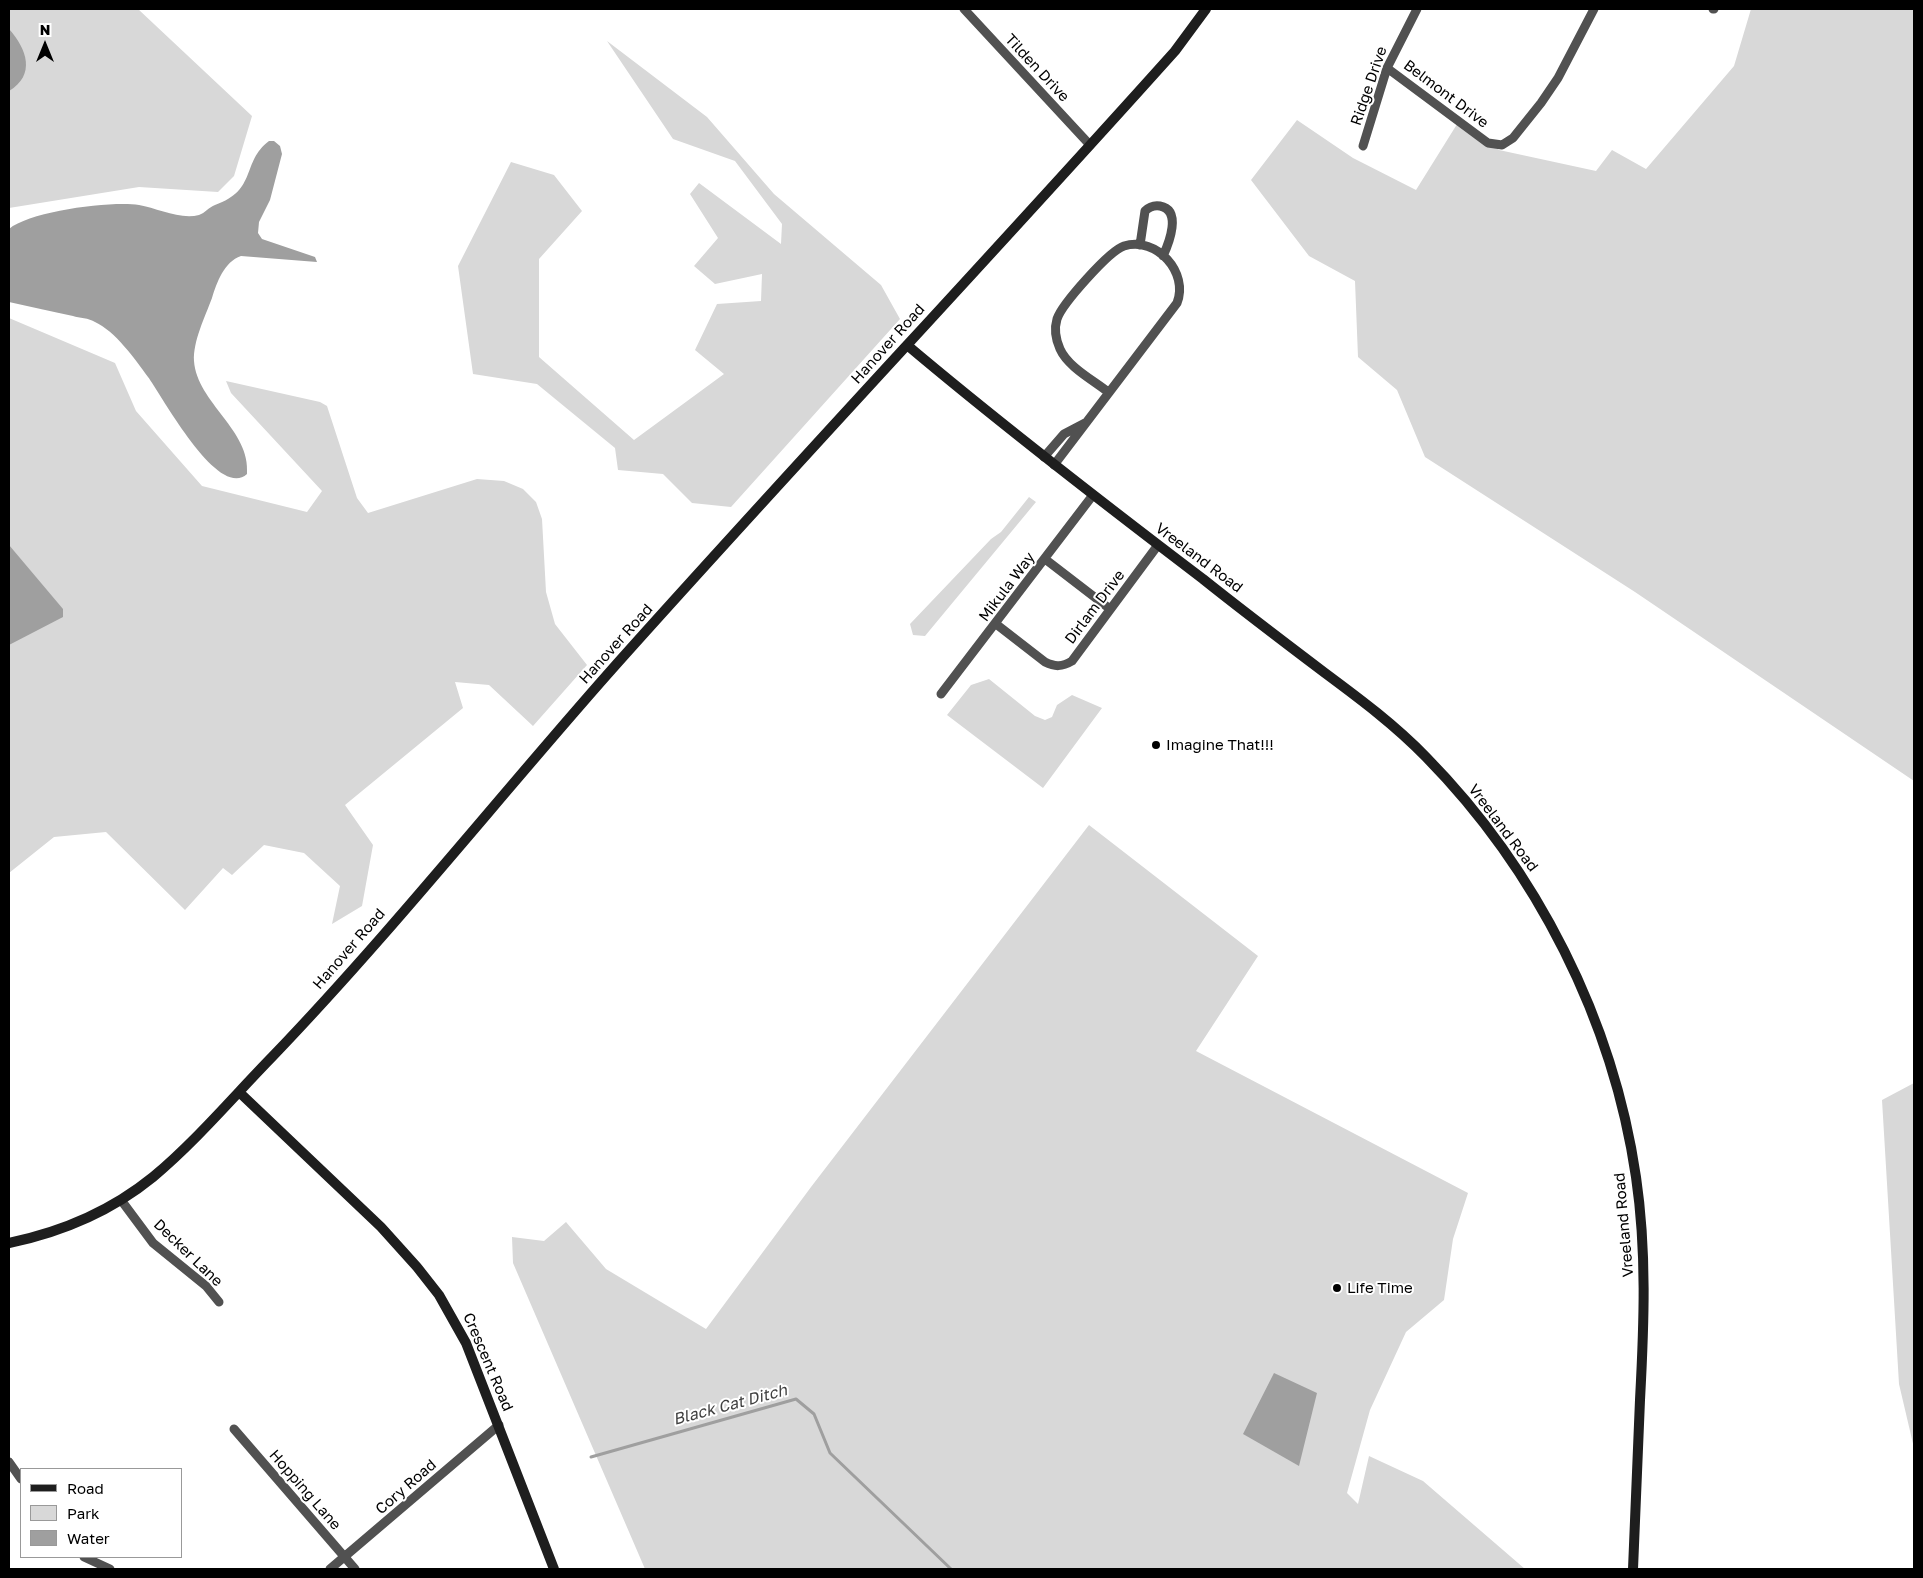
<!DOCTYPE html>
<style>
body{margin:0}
#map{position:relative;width:1923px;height:1578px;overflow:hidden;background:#fff;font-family:"Golos Text",sans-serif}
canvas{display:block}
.frame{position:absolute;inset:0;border:10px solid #000;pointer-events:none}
.legend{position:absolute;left:20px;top:1468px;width:162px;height:90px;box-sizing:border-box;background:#fff;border:1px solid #999;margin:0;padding:6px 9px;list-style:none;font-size:15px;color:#000}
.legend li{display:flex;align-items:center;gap:10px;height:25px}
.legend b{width:25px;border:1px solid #999}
.north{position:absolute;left:20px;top:20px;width:50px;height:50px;-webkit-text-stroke:4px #fff;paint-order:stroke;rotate:0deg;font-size:14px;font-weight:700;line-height:20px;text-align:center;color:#000}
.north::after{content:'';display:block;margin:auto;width:18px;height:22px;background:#000;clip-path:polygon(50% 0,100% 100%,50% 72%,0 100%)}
</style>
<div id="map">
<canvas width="1923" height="1578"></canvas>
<div class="frame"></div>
<ul class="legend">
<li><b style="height:6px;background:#1e1e1e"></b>Road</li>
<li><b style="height:14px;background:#d8d8d8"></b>Park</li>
<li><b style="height:14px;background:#9f9f9f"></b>Water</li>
</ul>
<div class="north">N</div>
</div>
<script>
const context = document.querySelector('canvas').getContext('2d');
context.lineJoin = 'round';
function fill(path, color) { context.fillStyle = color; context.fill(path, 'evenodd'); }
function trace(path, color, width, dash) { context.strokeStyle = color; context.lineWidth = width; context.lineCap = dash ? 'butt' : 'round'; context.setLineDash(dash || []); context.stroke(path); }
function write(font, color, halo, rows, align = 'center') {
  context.font = font + ' "Golos Text",sans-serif'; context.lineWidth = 4; context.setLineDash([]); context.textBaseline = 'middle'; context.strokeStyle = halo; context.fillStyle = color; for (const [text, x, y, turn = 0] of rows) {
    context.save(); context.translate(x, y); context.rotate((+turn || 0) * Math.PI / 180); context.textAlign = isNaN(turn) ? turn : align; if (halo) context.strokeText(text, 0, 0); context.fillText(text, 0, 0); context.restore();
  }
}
fill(new Path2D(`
 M9,9H138L252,116L234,176L218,192L139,187L9,208Z
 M1751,9H1914V781L1635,592L1425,457L1397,390L1358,357L1355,281L1309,256L1251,180L1297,120L1353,158L1416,190L1459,121L1499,150L1596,171L1612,150L1646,169L1734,66Z
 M607,41L707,117L774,194L881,285L900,319L731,507L692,503L663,474L618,470L615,448L537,384L473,374L458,266L511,162L554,175L582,211L539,259V357L634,440L724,374L695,350L717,304L761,301L762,274L715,284L694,266L718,238L690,194L699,183L781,244L782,224L735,161L673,139Z
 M9,318L115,363L136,411L202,486L307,512L322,491L231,393L226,381L320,402L327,406L357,498L368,513L477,479L504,481L523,489L536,502L542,519L546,592L555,624L587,665L533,726L489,685L455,682L463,708L345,805L373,845L362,906L332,924L340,886L304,853L264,845L232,875L223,868L185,910L106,832L54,837L9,873Z
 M1029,497L1036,502L925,636L913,635L910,624L991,539L1001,532Z
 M989,679L1035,716L1045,720L1052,717L1057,705L1072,695L1102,708L1043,788L947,715L971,685Z
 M1089,825L1258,956L1196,1051L1468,1193L1453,1239L1444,1300L1406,1332L1370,1410L1347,1493L1358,1504L1369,1456L1423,1481L1525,1569H645L513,1263L512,1237L544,1241L566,1222L606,1269L706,1329L811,1187Z
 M1914,1083V1448L1899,1384L1882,1100Z`), '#d8d8d8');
fill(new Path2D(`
 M9,29C27,49 36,75 9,91Z
 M269,141H274L280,146L282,154L270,200L259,222L258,233L262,239L315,257L317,262L241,256C224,262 217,282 212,298C205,317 193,341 194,361C197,403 251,430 247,474C218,501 161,394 148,377C135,359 115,331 95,322C89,318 79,318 73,316C51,311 30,307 9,302V229C31,211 110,201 139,205C157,208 180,220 199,215C205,213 209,207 215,205C258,190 241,162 269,141Z
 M9,545L63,609V617L9,645Z
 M1274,1373L1317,1393L1299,1466L1243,1434Z`), '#9f9f9f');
trace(new Path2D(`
 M591,1457L796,1399L814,1414L830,1453L951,1569`), '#9f9f9f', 3);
trace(new Path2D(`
 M964,9L1090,145
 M1713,9H1714
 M1387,68L1488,143L1502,145L1513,138L1541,103L1558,78L1594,9
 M1363,146L1387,68L1417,9
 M1140,245L1145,211C1149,207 1154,205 1160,206C1182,210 1169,243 1163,256
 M1044,457L1064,434L1085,423
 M1054,465L1177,303C1189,273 1157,236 1124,246C1109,251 1062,304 1057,319C1054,329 1056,340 1060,349C1068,367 1093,380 1108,392
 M1045,559L1110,609
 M996,624L1045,662C1055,667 1062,667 1072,661L1158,545
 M941,694L1093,495
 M121,1200L153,1243L206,1286L219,1302
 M234,1429L355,1569
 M9,1462L21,1479
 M84,1557L110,1569
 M330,1569L499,1425`), '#515151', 9);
trace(new Path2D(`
 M907,345C1003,426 1103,503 1203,579C1243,611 1284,642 1325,673C1360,699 1395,725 1426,757C1537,870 1613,1020 1636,1177C1647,1252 1644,1325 1640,1400C1638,1456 1635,1513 1633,1569
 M239,1092L381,1227L417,1267L439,1295L466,1343L554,1569
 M9,1243C62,1232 110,1212 153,1177C196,1141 233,1097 272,1057C389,935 494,803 606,676C793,466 987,261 1175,51L1206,9`), '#1e1e1e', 10);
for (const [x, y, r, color] of [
 [1156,745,5,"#000"],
 [1337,1288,5,"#000"]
]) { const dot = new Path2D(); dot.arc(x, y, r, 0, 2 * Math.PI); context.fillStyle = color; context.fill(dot); trace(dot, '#fff', 2); }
write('15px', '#000', '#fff', [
 ["Tilden Drive",1037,68,47],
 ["Ridge Drive",1369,86,-71],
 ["Belmont Drive",1446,94,37],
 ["Hanover Road",888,344,-48],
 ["Vreeland Road",1199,558,37],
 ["Mikula Way",1007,587,-53],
 ["Dirlam Drive",1095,607,-53],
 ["Hanover Road",616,644,-48],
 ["Vreeland Road",1503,828,53],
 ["Hanover Road",349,949,-49],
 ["Vreeland Road",1624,1225,-95],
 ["Decker Lane",188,1253,44],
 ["Crescent Road",488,1362,67],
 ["Cory Road",406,1487,-41],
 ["Hopping Lane",305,1490,49]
]);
write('15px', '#000', '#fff', [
 ["Imagine That!!!",1166,745],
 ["Life Time",1347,1288]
], 'left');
write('italic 16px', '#404040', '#fff', [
 ["Black Cat Ditch",730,1405,-15]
]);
</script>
